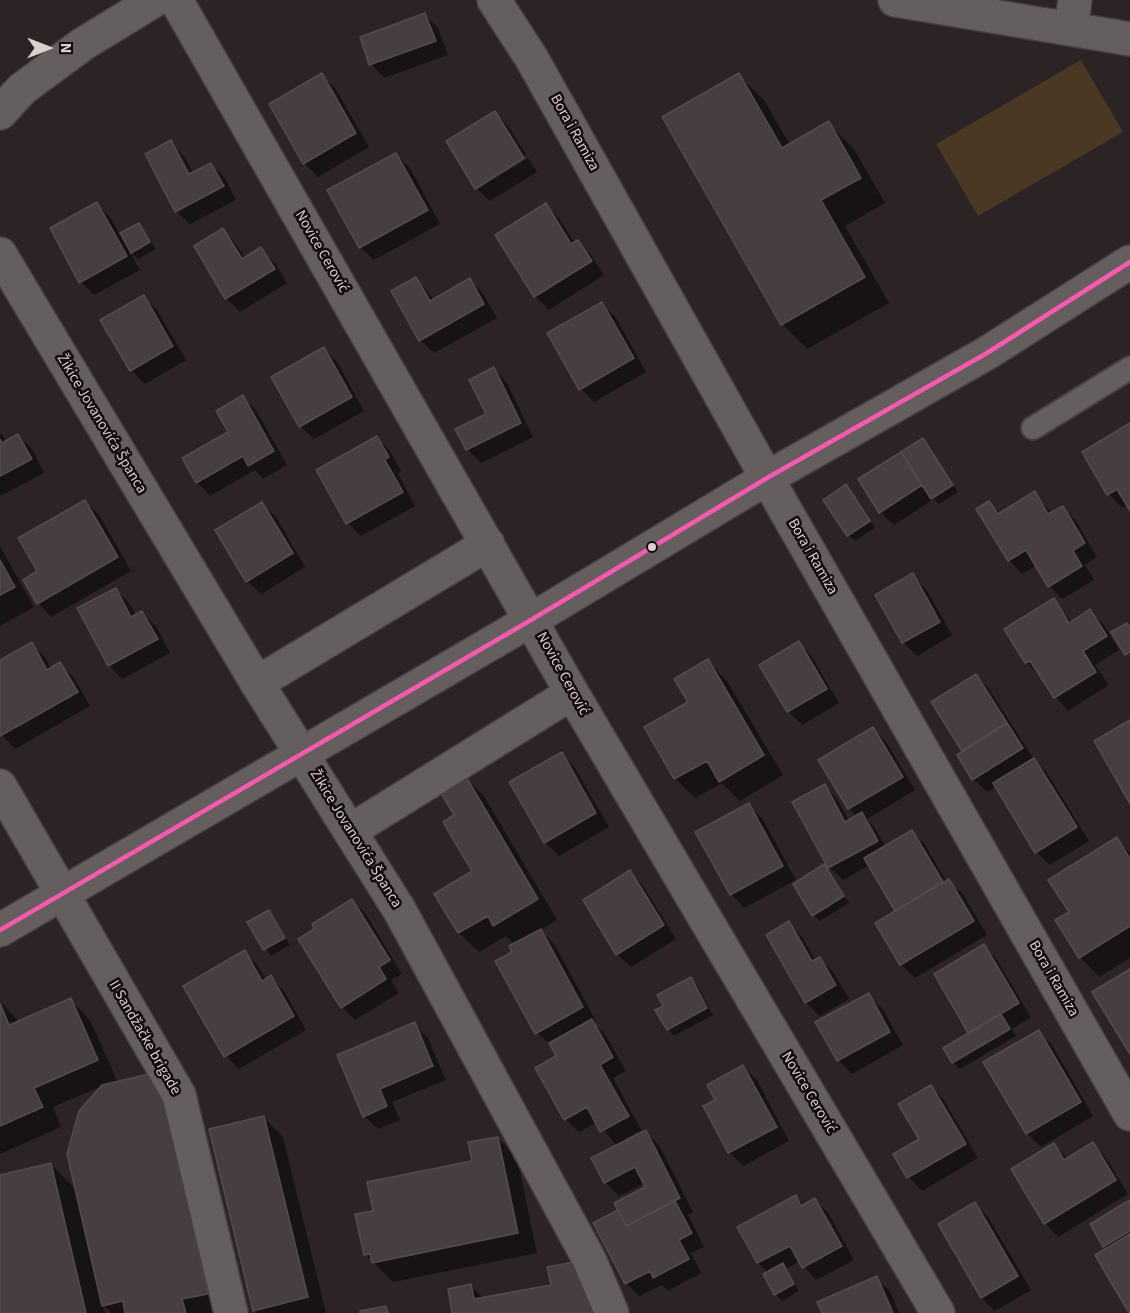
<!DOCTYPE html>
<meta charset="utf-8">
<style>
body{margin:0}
#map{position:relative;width:1130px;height:1313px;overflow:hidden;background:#2c2325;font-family:"Source Sans 3",sans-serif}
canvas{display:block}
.north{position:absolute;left:18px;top:18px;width:60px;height:60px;-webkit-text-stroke:4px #130b0c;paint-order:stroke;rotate:90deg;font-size:16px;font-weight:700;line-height:24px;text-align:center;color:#dacecf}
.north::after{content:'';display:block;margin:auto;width:21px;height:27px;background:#dacecf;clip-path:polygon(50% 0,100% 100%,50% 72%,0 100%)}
</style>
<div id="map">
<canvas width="1130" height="1313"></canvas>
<div class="north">N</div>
</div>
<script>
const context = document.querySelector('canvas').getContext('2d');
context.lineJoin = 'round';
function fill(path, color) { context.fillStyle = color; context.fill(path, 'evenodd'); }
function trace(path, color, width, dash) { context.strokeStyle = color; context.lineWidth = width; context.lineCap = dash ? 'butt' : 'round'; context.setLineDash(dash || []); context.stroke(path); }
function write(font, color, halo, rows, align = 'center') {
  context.font = font + ' "Source Sans 3",sans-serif'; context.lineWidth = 5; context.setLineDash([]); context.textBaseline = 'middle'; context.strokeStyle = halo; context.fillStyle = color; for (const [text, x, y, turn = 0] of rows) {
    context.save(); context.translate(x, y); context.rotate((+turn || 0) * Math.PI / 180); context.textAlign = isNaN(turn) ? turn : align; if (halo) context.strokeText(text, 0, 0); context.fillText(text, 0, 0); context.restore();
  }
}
fill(new Path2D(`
 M1081,60L1123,132L978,216L936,144Z`), '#4a3825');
fill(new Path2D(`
 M425,15L438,28L448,55L384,78L371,64Z
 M321,75L335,88L369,147L318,177L304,163L271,105Z
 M738,75L764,100L790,145L828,123L854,149L885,203L845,226L889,303L807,349L782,324Z
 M495,113L509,127L526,155L478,185V189L528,158L537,172L490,201L476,188Z
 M170,142L184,156L194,174L211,165L225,178L236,200L190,224L176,211Z
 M396,155L410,168L440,224L374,260L360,247Z
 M97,204L110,217L120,235L139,224L156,249L138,259L129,251L140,270L94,295L81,282Z
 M546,205L559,218L575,244L578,242L591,255L604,275L549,310L535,296L497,235Z
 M223,230L236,244L245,258L261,249L274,262L287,283L240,312L226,298L196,247Z
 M416,278L434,300L470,280L483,294L497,318L434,353L420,340Z
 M143,297L157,310L186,360L145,384L131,370L103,320Z
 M602,304L616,318L646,372L594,402L581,389Z
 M324,349L337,362L364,411L314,439L300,426Z
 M494,369L507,383L533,437L481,463L467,449L488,415Z
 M243,397L256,410L287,465L263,479L255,470L210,496L197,482L230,432Z
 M1130,424V508L1127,504L1122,508L1109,494L1084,452Z
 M0,432L7,442L18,436L32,449L44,473L0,496Z
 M377,438L390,451L401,471L398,474L415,506L361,536L348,523Z
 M923,440L958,492L939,504L934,499L894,525L880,512L860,480Z
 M846,486L875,528L855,541L848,535Z
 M1035,493L1052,514L1063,508L1076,521L1097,557L1085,565L1094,580L1062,599L1049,586L1037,565L1022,574L1009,560L989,502L1001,514Z
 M85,501L99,515L131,571L51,617L38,603L40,572Z
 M262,504L276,517L305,567L261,594L247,581Z
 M0,546L34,607L0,626Z
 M912,575L926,589L952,635L917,656L903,642L877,596Z
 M115,589L129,603L136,616L142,613L156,626L170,653L122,679L109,665Z
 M1053,600L1072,622L1090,611L1104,625L1119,650L1095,665L1109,685L1068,711L1027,662L1006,630Z
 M799,643L812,657L839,703L802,725L788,711L761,665Z
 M31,644L45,657L51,669L60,664L74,678L90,706L15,749L0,733V662Z
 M708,661L727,681L783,775L740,801L722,783L695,798L676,779L646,728L690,702Z
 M976,675L989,689L1035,761L1047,773L1089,841L1050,865L1036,852L997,786L987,792L973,779L964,752L933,703Z
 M873,729L886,742L915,790L867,819L875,828L886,847L912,832L925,845L947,882L963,894L987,935L915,978L901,964L897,912L870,865L843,880L829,867L824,786L838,800L849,821L857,817L849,808Z
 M561,754L575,768L609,827L559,856L545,842Z
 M464,776L484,796L557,920L540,930L554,944L596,1021L593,1023L605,1034L626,1071L613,1078L641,1130L625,1139L626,1142L645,1132L659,1145L693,1212L688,1215L704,1247L691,1253L701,1273L668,1291L662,1285L639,1296L626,1283L620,1211L647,1187L645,1183L619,1196L605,1182L593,1159L617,1146L597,1122L579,1132L565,1119L558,1057L551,1045L537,1033L515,945L506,936L479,952L459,933L436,894L474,872L456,816Z
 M748,805L762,818L796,880L744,908L731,894Z
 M1116,839L1130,853V958L1099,977L1080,957L1071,913Z
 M824,866L849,903L820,921L813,915Z
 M630,872L643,886L676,939L631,967L617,954Z
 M352,901L366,914L402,974L391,980L399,993L355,1020L342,1007L316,929Z
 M269,912L290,945L271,956L249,923Z
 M788,923L802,937L816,961L820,959L833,972L849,999L820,1016L806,1003L768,936Z
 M984,946L997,960L1031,1017L1012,1029L1016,1036L960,1069L953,1062L970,1034L936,974Z
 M245,952L258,966L266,980L271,977L284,991L306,1030L239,1069L226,1056Z
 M691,979L697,985L713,1015L674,1036L668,1029L665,1006Z
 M868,995L882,1008L903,1045L852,1074L838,1060L818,1023Z
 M71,1000L90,1020L117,1080L108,1085L157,1074L231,1313H111L103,1305L105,1313H0V1176L51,1164L77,1191L105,1085L53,1107L61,1127L0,1154V1001L19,1022Z
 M414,1024L428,1038L446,1080L392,1102L400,1120L378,1129L364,1116Z
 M1038,1032L1052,1045L1093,1116L1041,1147L1027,1133Z
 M743,1067L757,1080L789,1141L743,1166L729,1152L705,1107L717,1100Z
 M931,1086L944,1100L978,1158L922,1191L909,1177L895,1155L921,1140Z
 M263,1117L283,1137L326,1313H257L254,1310Z
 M498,1138L517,1158L537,1253L393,1282L365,1254L374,1212L474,1162Z
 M1093,1144L1106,1158L1128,1194L1058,1237L1045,1223L1054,1145L1068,1159Z
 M796,1197L805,1206L815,1200L829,1214L854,1260L816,1280L800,1261L786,1269L799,1291L782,1301L775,1294L768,1273L758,1263L739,1227Z
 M1130,1202V1312L1105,1246Z
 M975,1204L988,1217L1031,1290L995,1311L982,1298L940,1225Z
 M574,1264L605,1313H454L471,1286L484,1299L553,1287Z
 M876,1278L890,1291L899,1313H824Z`), '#0007');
const building = new Path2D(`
 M425,13L436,41L369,65L360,37Z
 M322,73L356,133L303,164L269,104Z
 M739,73L782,148L829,121L861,178L821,200L865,277L781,325L662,117Z
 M495,111L524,158L475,189L446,141Z
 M171,140L189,174L211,163L224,186L175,212L145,154Z
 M396,153L428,210L359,248L327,190Z
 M97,202L127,256L79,283L50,228Z
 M546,203L571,244L578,240L592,261L534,297L495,235Z
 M139,223L150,242L131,253L120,233Z
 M223,228L242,259L261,247L275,269L225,299L194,246Z
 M416,277L430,301L470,278L484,304L419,341L391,291Z
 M144,295L173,346L130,371L100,320Z
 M602,302L634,358L579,390L547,333Z
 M324,347L352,397L299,427L271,377Z
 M494,367L521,423L466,450L455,429L486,414L469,380Z
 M243,395L274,451L248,466L243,456L196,483L182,458L228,432L216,411Z
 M1130,423V511L1117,489L1107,495L1082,452Z
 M18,434L32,459L0,476V439L2,443Z
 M377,436L389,457L385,460L403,492L346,524L316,470Z
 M923,438L953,485L931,499L901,452Z
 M901,452L922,485L879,513L858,479Z
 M846,484L870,521L847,536L823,500Z
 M1035,491L1048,514L1063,506L1085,543L1073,551L1082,566L1048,587L1026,550L1008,561L976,509L989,501L998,514Z
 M85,500L118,557L37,604L23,580L37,571L18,538Z
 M262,502L293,553L246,582L215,530Z
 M0,560L15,587L0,595Z
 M913,573L940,622L902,643L875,595Z
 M116,588L131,617L142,611L158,639L108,666L77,608Z
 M1054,598L1069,623L1090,609L1107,636L1083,651L1096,672L1054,698L1030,661L1025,663L1004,629Z
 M1127,623L1130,628V652L1125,655L1111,632Z
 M799,641L827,689L787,712L759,665Z
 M32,642L47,670L60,662L78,692L0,736V660Z
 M708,659L764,755L719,782L707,761L674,779L644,727L688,702L674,679Z
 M976,674L1007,723L962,751L931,702Z
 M1130,720V804L1094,741Z
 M1007,723L1023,748L972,780L957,755Z
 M873,727L903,777L848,809L818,760Z
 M562,752L596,813L544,843L509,782Z
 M1034,758L1077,827L1035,853L993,783Z
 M465,775L538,899L493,926L488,916L458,933L434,894L472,871L443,822L454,815L439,790Z
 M825,784L845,822L862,812L878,841L828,868L792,802Z
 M749,803L783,866L730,895L695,832Z
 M912,830L943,882L895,911L864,858Z
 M1117,837L1130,859V926L1079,958L1055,920L1069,912L1048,880Z
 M824,864L844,896L812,916L793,884Z
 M630,870L664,925L616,955L583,900Z
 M949,879L974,921L900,965L875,923Z
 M352,899L390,960L379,967L386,979L341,1008L298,939L314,929L312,924Z
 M269,910L285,938L263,950L247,922Z
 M789,921L812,961L820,957L836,985L805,1003L766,935Z
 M541,929L583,1007L535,1034L495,961L512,952L509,946Z
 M984,944L1019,1003L968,1033L934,974Z
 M245,950L262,981L271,975L294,1016L224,1057L183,986Z
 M1130,969V1054L1092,992Z
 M691,977L707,1008L667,1030L655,1010L663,1006L657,995Z
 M869,993L890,1032L837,1061L815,1022Z
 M71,998L98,1060L34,1088L43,1107L0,1126V1003L9,1025Z
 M1001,1014L1010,1029L952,1063L943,1048Z
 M592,1019L613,1057L600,1065L629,1116L600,1132L587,1107L564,1120L535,1068L556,1056L549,1043Z
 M415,1022L433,1066L380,1089L387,1106L363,1117L337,1055Z
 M1039,1030L1081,1102L1026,1134L983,1062Z
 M743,1065L777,1127L728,1153L703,1106L715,1100L707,1085Z
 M158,1072L208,1294L182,1299L186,1313H125L123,1301L102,1306L67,1154L79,1111L102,1085Z
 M931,1085L966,1144L907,1178L893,1154L919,1139L898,1104Z
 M264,1116L308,1297L253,1311L209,1129Z
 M646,1130L680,1198L626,1226L614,1203L645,1187L635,1167L604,1183L591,1158Z
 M498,1137L518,1233L372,1263L370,1254L364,1255L355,1214L373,1211L367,1182L472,1161L468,1142Z
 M1093,1142L1116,1180L1044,1224L1011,1169L1054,1143L1064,1160Z
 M51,1163L86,1313H0V1175Z
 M796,1195L801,1206L815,1198L842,1246L802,1268L790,1246L757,1263L737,1227Z
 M1130,1200V1231L1103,1247L1090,1224Z
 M675,1201L692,1233L679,1240L689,1259L653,1278L650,1271L625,1284L593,1223L618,1210L626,1226Z
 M975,1202L1018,1276L981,1298L938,1224Z
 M1130,1234V1313H1129L1095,1255Z
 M574,1262L593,1313H452L448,1289L471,1284L474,1299L551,1285L547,1267Z
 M783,1263L794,1284L774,1295L763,1274Z
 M877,1276L893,1313H822L817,1302Z
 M386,1306L388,1313H360V1311Z`);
fill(building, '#473f3f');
trace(building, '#544c4c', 1.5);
const lane = new Path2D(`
 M1033,428L1130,368`);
const street = new Path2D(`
 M176,0L572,693L938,1313
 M494,0L532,59L767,478L1130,1114
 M895,0L1130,39
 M1071,29L1075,0
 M0,113L22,89L83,44L155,0
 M0,254L257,683L400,911L589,1259L612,1313
 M257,683L488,544
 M0,786L179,1095L231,1313
 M350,831L572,693
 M0,930L531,620L767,478L987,353L1130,262`);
trace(lane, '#473f40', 26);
trace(street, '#473f40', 36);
trace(lane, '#655e5f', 22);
trace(street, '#655e5f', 33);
trace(new Path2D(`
 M0,930L531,620L767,478L987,353L1130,262`), '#f75aaf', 4.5);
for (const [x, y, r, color] of [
 [652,547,5,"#dacecf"]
]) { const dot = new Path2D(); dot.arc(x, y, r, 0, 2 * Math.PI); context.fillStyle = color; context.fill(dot); trace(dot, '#130b0c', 2); }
write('15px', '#dacecf', '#130b0c', [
 ["Bora i Ramiza",574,133,61],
 ["Novice Cerović",321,252,60],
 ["Žikice Jovanovića Španca",101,424,59],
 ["Bora i Ramiza",812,557,60],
 ["Novice Cerović",562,674,61],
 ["Žikice Jovanovića Španca",355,839,58],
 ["Bora i Ramiza",1053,979,60],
 ["II Sandžačke brigade",144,1038,60],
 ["Novice Cerović",808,1093,59]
]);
</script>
